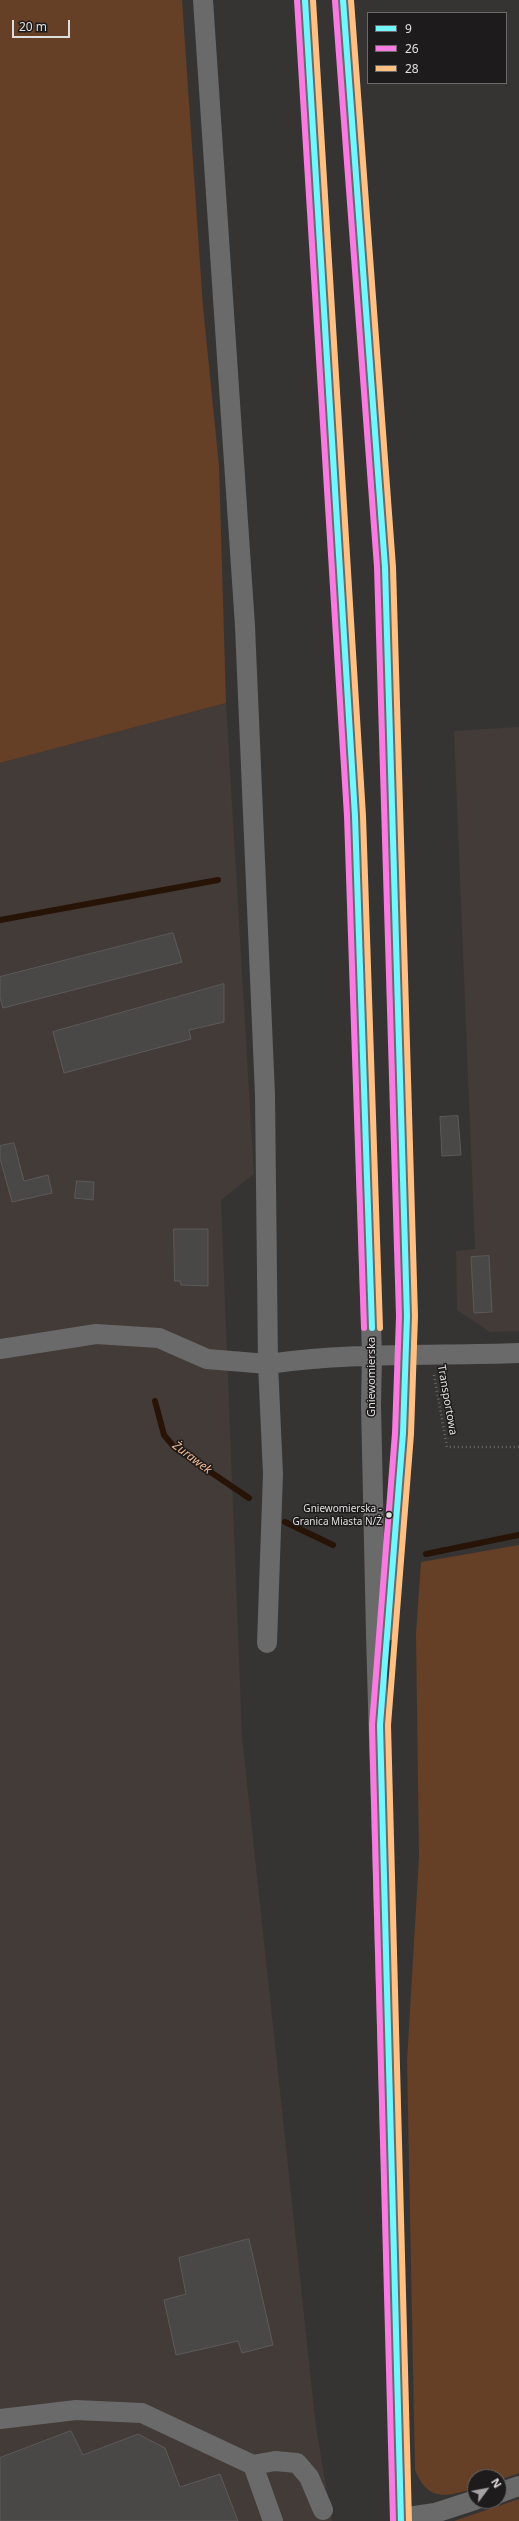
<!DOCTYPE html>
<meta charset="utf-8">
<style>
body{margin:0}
#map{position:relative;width:519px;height:2521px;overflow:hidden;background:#353433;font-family:"Noto Sans",sans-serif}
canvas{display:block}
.legend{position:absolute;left:367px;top:12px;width:140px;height:72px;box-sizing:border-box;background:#1d1b1b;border:1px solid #6b6969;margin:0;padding:5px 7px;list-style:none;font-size:12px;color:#e0dedd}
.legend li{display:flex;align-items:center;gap:8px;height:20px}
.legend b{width:20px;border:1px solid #6b6969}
.north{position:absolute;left:467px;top:2469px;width:40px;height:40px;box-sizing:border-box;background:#1d1b1b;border:1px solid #6b6969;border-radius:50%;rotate:58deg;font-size:11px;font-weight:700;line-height:16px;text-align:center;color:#e0dedd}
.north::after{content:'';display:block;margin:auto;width:14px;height:18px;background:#a4a2a2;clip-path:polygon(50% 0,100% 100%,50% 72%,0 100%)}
.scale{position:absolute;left:12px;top:20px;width:58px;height:18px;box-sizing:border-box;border:2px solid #e0dedd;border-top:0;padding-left:5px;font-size:12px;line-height:14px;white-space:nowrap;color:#e0dedd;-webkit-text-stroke:3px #1d1b1b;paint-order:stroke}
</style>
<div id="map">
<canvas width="519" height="2521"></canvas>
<ul class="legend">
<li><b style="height:5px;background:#72f6ff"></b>9</li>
<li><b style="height:5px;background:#f87be1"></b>26</li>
<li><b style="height:5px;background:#ffc183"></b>28</li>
</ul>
<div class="north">N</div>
<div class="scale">20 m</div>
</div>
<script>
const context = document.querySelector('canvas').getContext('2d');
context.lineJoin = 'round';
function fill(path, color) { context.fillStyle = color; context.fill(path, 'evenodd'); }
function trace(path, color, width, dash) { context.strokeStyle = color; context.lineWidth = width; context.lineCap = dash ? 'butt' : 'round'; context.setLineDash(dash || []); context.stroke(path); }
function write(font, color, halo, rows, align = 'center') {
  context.font = font + ' "Noto Sans",sans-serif'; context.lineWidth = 3; context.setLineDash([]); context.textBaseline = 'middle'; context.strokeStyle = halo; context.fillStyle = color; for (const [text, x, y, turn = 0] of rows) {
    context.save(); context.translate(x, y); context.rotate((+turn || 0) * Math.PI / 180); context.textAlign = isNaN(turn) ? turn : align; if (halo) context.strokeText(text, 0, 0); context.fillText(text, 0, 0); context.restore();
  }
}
fill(new Path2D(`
 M226,703L254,1174L221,1200L242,1736L316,2427L332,2521H0V763Z
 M519,727V1331L490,1332L457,1310L456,1251L475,1249L454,731Z`), '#423b37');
fill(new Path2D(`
 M0,0H182L203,307L219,466L226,703L0,763Z
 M519,1545V2473L499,2480V2477H475V2488C446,2497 428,2502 415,2470L407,2061L419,1857L416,1634L421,1562Z
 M519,2499V2521H453H454Z`), '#653f26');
trace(new Path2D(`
 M0,920L218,880
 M155,1401L164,1435L175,1448L249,1498
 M285,1522L333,1545
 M426,1554L519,1535`), '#281307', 6);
const building = new Path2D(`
 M173,933L182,962L3,1008L0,998V977Z
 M224,984V1022L189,1030L191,1039L64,1073L53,1032Z
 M458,1116L461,1155L442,1156L440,1117Z
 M14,1143L24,1181L48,1175L52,1193L12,1202L0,1158V1146Z
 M77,1181L94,1182L93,1200L75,1198Z
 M174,1229H208V1286L181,1285L180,1281H175Z
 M489,1256L492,1312L474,1313L471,1257Z
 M249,2239L273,2345L242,2353L238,2341L176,2355L164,2300L186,2294L179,2258Z
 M71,2431L83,2455L138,2434L165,2448L180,2487L220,2474L238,2521H0V2458Z`);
fill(building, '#494847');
trace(building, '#5c5a5a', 1);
trace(new Path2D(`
 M434,1375L447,1447H519`), '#6a6968', 2.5, [1, 3]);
trace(new Path2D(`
 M203,0L245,626L265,1095L268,1364C351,1352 435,1356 519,1353
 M305,0L355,816L372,1355L371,1405L376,1634L401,2521
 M343,0L385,567L407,1316L403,1433L387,1631
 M0,1349L96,1334L159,1338L207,1359L268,1364L273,1474L267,1643
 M0,2419L76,2410L142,2413L253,2465L275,2461L297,2463L309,2477L323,2510
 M253,2465L273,2521
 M499,2493L519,2486
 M401,2518L435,2513L475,2500`), '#6b6a6a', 20);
trace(new Path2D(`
 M305,0L355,816L372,1328
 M343,0L385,567L407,1316L403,1433L380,1725L401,2521`), '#72f6ff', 6);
trace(new Path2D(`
 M297,0L347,816L364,1328
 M335,1L377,567L399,1316L395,1433L372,1725L393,2521`), '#f87be1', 6);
trace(new Path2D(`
 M313,0L363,816L380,1328
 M351,0L393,567L415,1316L411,1434L388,1725L409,2521`), '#ffc183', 6);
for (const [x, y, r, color] of [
 [389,1515,3.5,"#e0dedd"]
]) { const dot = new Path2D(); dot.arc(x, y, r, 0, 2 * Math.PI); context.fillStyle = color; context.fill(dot); trace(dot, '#1d1b1b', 1.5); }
write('10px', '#e0dedd', '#1d1b1b', [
 ["Gniewomierska -",382,1509],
 ["Granica Miasta N/Ż",382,1522]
], 'right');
write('11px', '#e0dedd', '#1d1b1b', [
 ["Gniewomierska",372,1377,-90],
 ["Transportowa",447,1400,80]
]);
write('italic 12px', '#f2b590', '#1d1b1b', [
 ["Żurawek",192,1458,37]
]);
</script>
